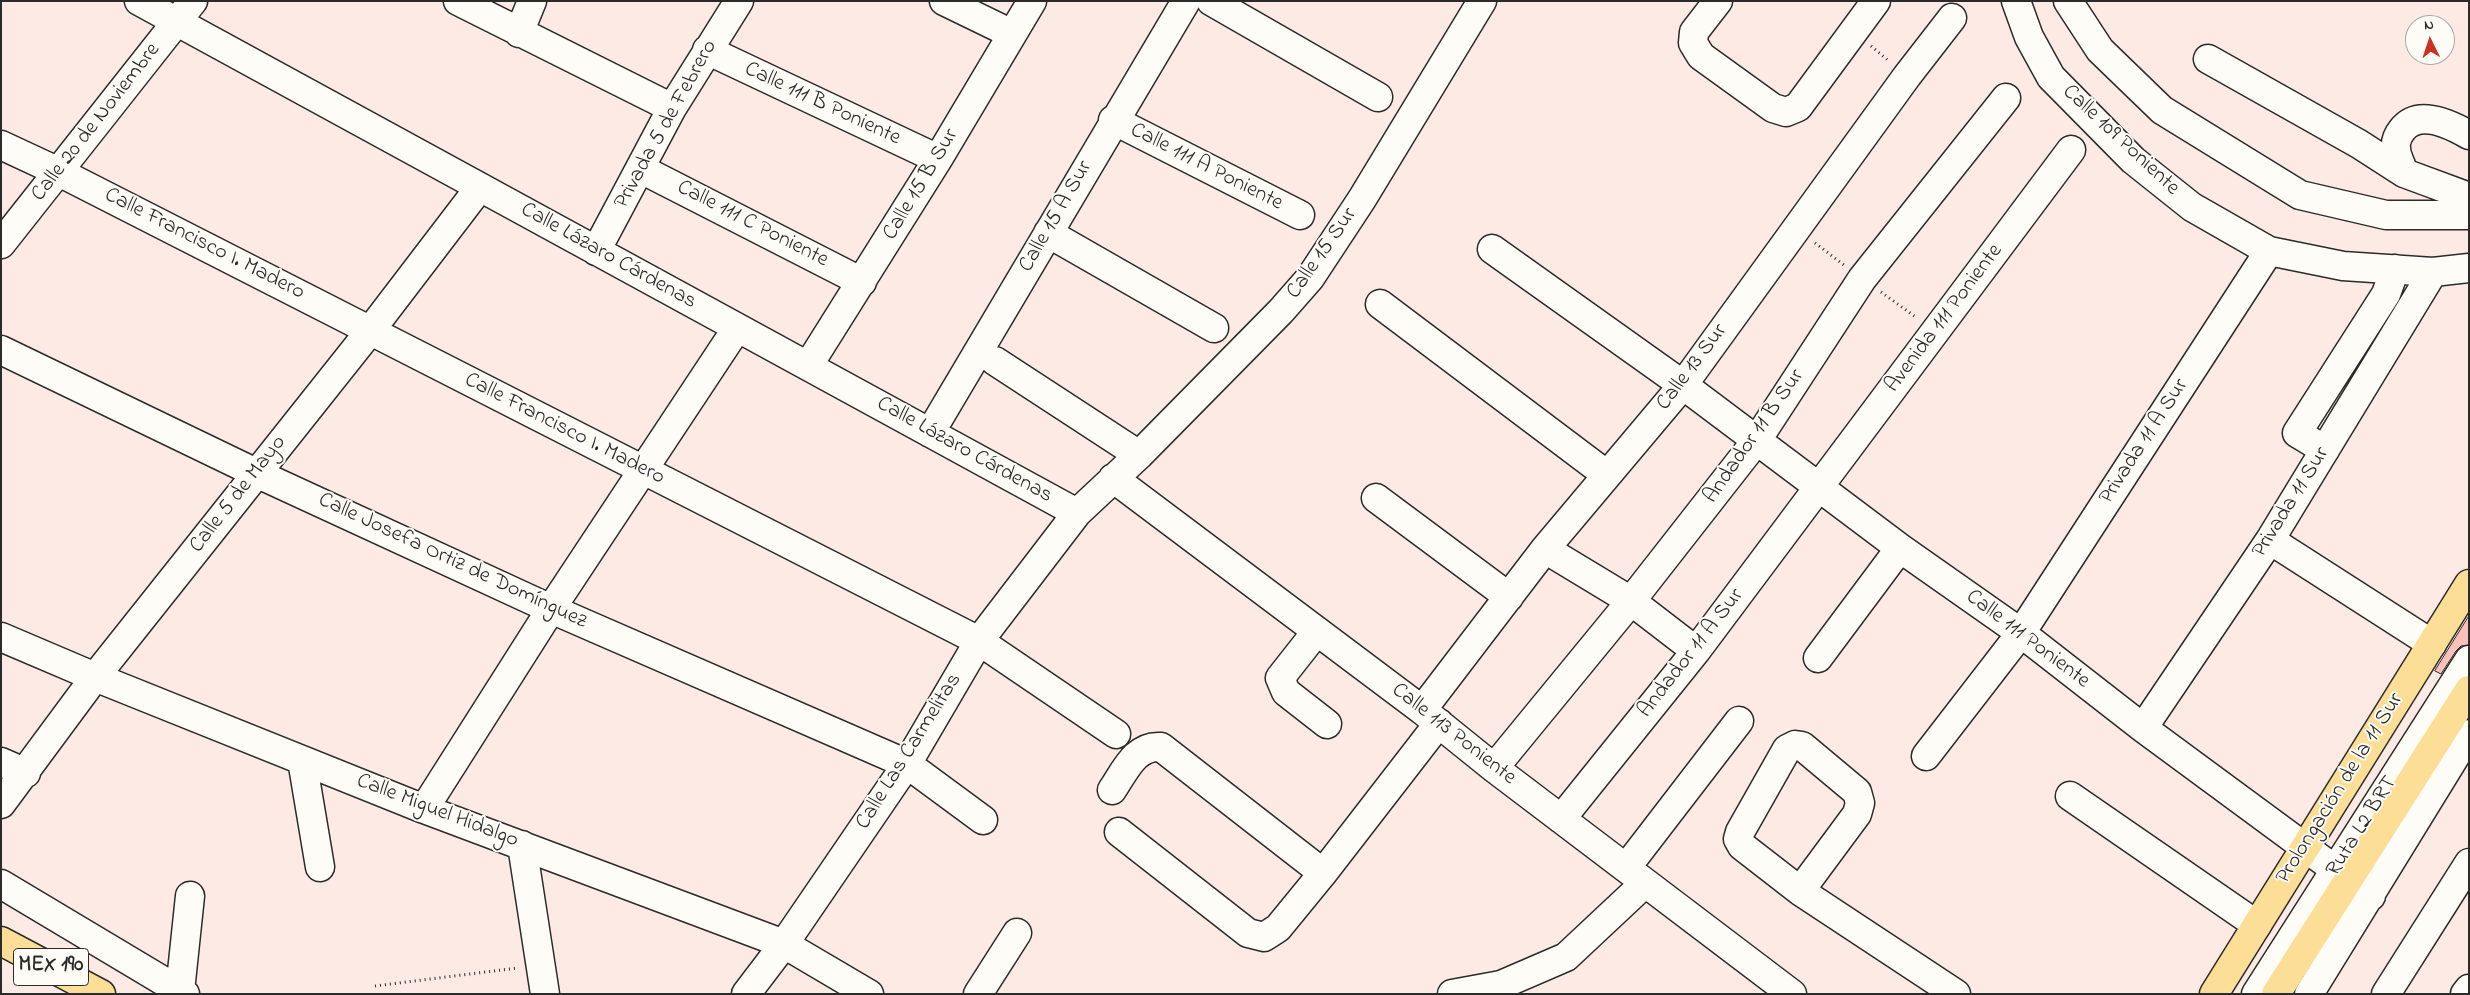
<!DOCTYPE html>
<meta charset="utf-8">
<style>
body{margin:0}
#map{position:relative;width:2470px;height:995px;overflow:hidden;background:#fdeae5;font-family:"Indie Flower",sans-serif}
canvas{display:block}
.frame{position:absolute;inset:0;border:2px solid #2b2b2b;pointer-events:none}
.north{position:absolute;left:2405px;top:15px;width:50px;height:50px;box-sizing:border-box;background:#fdfcf7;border:1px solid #a9a8a5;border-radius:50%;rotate:356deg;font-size:14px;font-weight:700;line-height:20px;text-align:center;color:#2b2b2b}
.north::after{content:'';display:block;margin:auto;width:18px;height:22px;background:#c8321e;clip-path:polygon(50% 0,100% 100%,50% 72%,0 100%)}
</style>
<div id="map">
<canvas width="2470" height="995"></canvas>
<div class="frame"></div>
<div class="north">N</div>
</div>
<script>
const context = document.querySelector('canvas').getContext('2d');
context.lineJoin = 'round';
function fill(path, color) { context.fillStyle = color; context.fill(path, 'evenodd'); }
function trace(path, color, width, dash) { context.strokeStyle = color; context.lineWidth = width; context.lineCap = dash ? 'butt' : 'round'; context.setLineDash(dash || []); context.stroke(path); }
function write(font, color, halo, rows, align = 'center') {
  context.font = font + ' "Indie Flower",sans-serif'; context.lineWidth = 4; context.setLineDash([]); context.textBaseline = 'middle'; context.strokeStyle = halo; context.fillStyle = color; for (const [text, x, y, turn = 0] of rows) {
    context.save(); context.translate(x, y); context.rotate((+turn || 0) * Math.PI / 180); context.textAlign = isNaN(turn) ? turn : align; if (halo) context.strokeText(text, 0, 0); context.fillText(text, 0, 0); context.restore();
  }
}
const building = new Path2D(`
 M2469,616V645L2461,646L2456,651L2441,674L2435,671Z`);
fill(building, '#fdc1ba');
trace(building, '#2b2b2b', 1);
const minor = new Path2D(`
 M139,1L1077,513
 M458,1L672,108
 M944,1L1012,34
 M1211,1L1378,97
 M1718,1L1694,32L1693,43L1701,56L1773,108L1786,112L1798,107L1876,1
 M2016,1L2029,37L2051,77L2133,160L2192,207L2269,251L2343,266L2433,272L2469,268
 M2068,1L2100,50L2162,110L2300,195L2386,215H2469
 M519,33L532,1
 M707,50L938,159
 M2208,59L2359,144L2404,173
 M1113,120L1300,215
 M2469,135C2450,124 2418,109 2402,130C2398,135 2395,140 2396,148C2396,156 2402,166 2404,173L2469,197
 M1,145L59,172L979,641L1116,734
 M641,169L862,282
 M1048,233L1214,328
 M1,244L193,1
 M1492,249L1683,385L1900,548L2021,633L2143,728L2371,896
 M596,251L672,108L739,1
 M1380,304L1607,475
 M1,350L256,473L551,609L907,764L983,820
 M995,361L1139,455
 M808,366L938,159L1032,1
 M930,433L1186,1
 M2325,450L2297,433L2386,294L2395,269
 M1113,478L1422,710L1494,768L1792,994
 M1376,498L1509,597
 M2270,540L2432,644
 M1545,549L1631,601L1696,651
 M1317,631L1280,678L1286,692L1327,724
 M1,637L95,677L424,809L784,944L869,994
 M1818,658L1900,548
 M1422,710L1545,549L1683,385L1907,76L1952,18
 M2143,728L2270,540L2433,272
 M1926,756L2021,633L2269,251
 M302,760L320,867
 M1,762L26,773
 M1494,768L1631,601L1757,440L1862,279L2006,98
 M1112,790C1125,771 1135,745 1161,747L1323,873
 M2070,796L2257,925
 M1,804L95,677L370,331L480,187
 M424,809L551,609L737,328
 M1561,819L1696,651L2071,150
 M1119,832L1248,933L1264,937L1278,928L1323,873L1439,723
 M522,845L545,994
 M1626,868L1739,721
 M1,884L185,994
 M1800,891L1857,814L1860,803L1857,792L1802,746L1795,745L1787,749L1740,832L1738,839L1742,846L1800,891L1956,994
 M180,991L190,896
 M746,994L784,944L907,764L979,641L1077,513L1139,455L1281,311L1310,278L1362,199L1482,1
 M978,994L1017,933
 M1452,994L1501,985L1566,957L1645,883
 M2256,994L2469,660
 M2309,994L2469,734
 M2386,994L2469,863
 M2465,994L2469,989`);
const major = new Path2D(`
 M2214,994L2469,584
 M2276,994L2469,690`);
const highway = new Path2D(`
 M1,941L101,994`);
trace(minor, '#2b2b2b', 31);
trace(major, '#2b2b2b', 31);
trace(highway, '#2b2b2b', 31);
trace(new Path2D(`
 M1871,46L1889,61
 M1815,243L1844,265
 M1881,292L1917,318
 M375,986L517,968`), '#2b2b2b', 3, [1, 4]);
trace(minor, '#fdfcf7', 28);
trace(major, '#fdde96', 28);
trace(highway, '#fdde96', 28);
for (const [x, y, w] of [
 [51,967,75]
]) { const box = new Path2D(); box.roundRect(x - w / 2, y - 18.5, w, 37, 4); context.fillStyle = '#fdfcf7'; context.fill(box); trace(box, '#2b2b2b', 1); }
write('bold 21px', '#2b2b2b', null, [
 ["MEX 190",51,967]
]);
write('22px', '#2b2b2b', '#fdfcf7', [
 ["Calle 111 B Poniente",822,105,25],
 ["Calle 20 de Noviembre",97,123,-52],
 ["Privada 5 de Febrero",667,125,-61],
 ["Calle 109 Poniente",2120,141,43],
 ["Calle 111 A Poniente",1206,168,27],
 ["Calle 15 B Sur",922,185,-59],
 ["Calle 15 A Sur",1057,217,-60],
 ["Calle 111 C Poniente",752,225,27],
 ["Calle Francisco I. Madero",204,245,27],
 ["Calle 15 Sur",1323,254,-55],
 ["Calle Lázaro Cárdenas",608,257,29],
 ["Avenida 111 Poniente",1945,319,-53],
 ["Calle 13 Sur",1693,368,-53],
 ["Calle Francisco I. Madero",564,430,27],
 ["Andador 11 B Sur",1755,437,-55],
 ["Privada 11 A Sur",2145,442,-57],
 ["Calle Lázaro Cárdenas",964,451,29],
 ["Calle 5 de Mayo",239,495,-52],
 ["Privada 11 Sur",2292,503,-58],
 ["Calle Josefa Ortiz de Domínguez",452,562,25],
 ["Calle 111 Poniente",2027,640,37],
 ["Andador 11 A Sur",1692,654,-52],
 ["Calle 113 Poniente",1453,735,38],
 ["Calle Las Carmelitas",910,752,-58],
 ["Prolongación de la 11 Sur",2341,789,-58],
 ["Calle Miguel Hidalgo",437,812,21],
 ["Ruta L2 BRT",2363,827,-58]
]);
</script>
